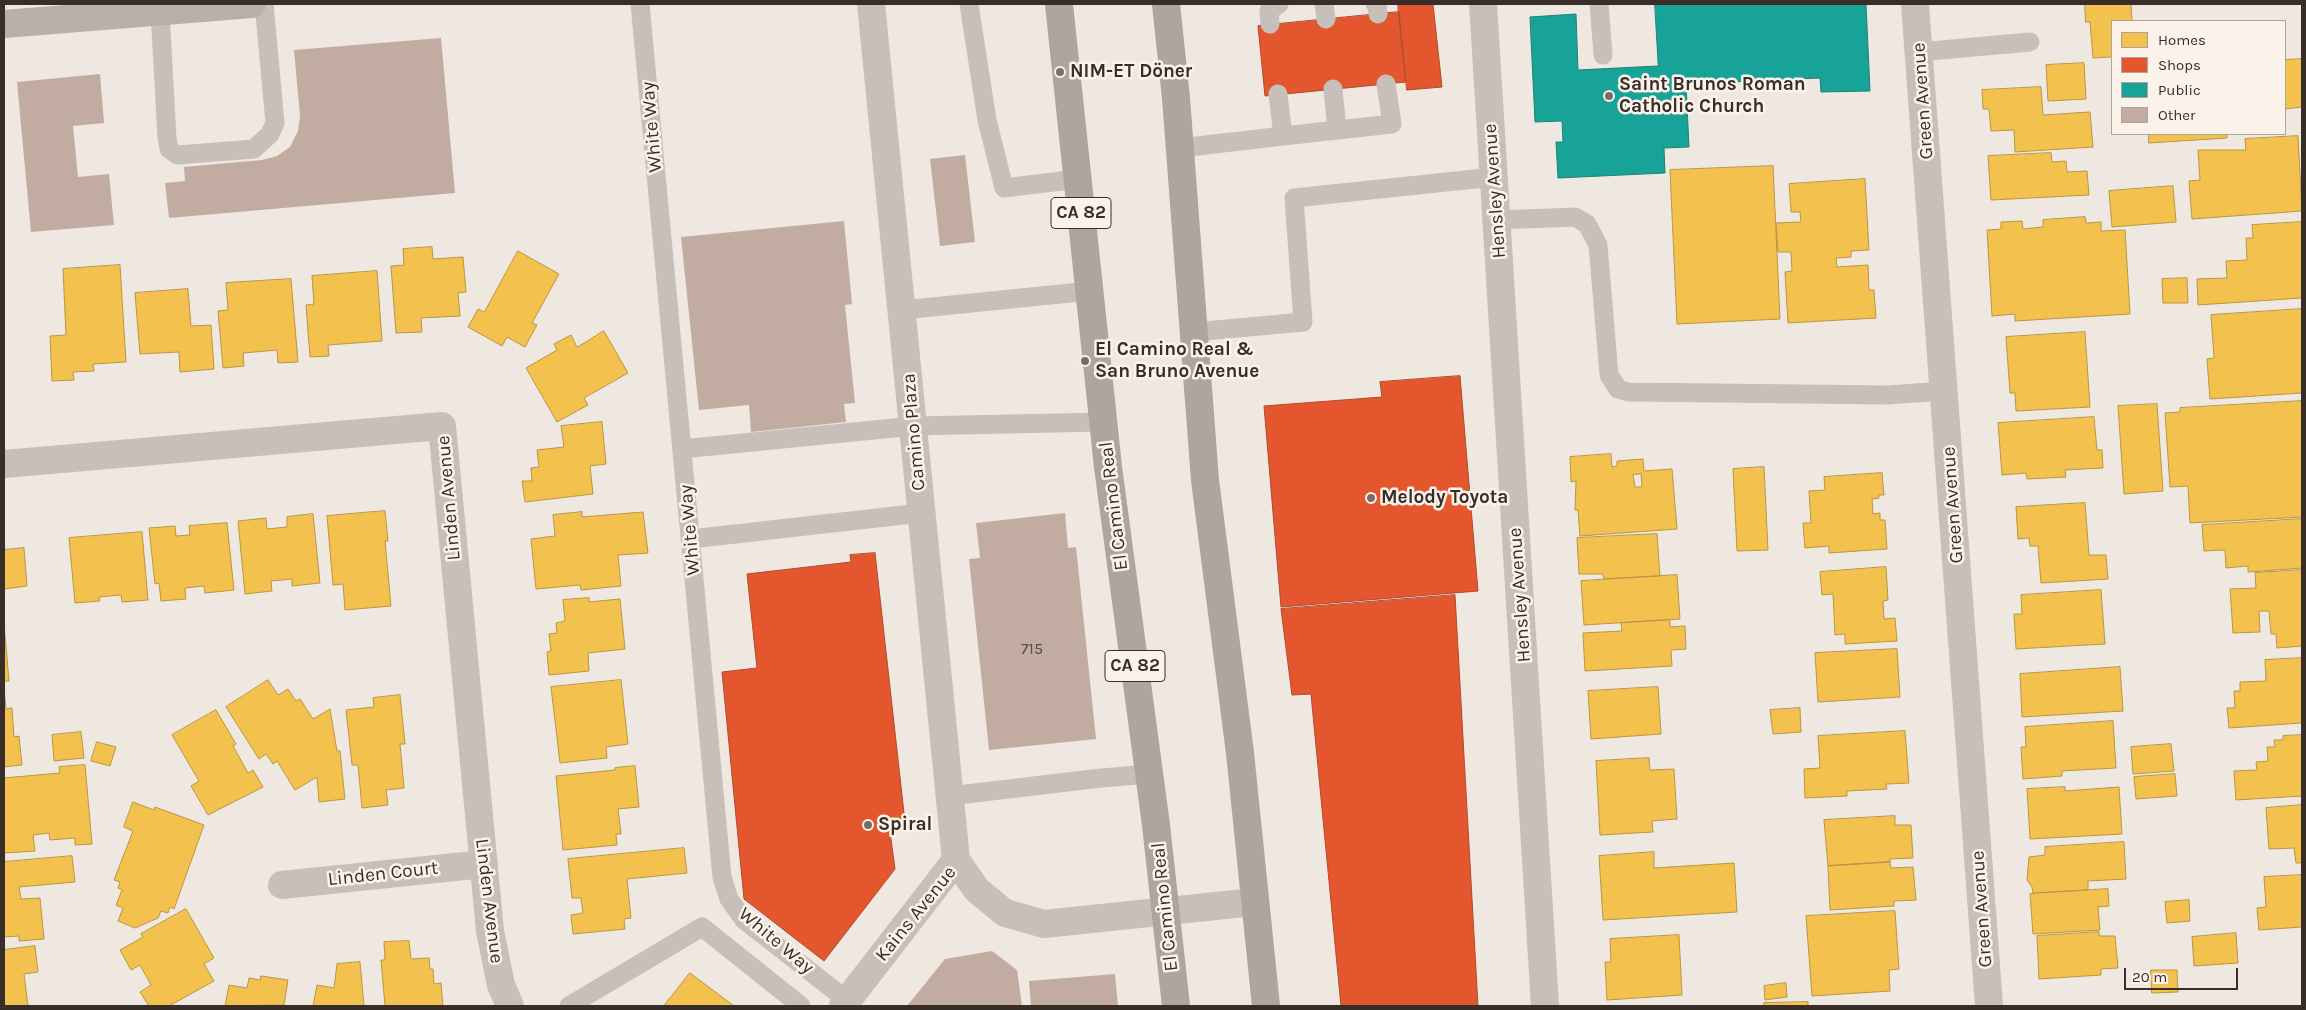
<!DOCTYPE html>
<meta charset="utf-8">
<style>
body{margin:0}
#map{position:relative;width:2306px;height:1010px;overflow:hidden;background:#eee8e1;font-family:Karla,sans-serif}
canvas{display:block}
.frame{position:absolute;inset:0;border:5px solid #382d28;pointer-events:none}
.legend{position:absolute;left:2111px;top:20px;width:175px;height:115px;box-sizing:border-box;background:#fbf3e9;border:1px solid #ada49c;margin:0;padding:6px 9px;list-style:none;font-size:15px;color:#382d28}
.legend li{display:flex;align-items:center;gap:10px;height:25px}
.legend b{width:25px;border:1px solid #ada49c}
.scale{position:absolute;left:2124px;top:968px;width:114px;height:22px;box-sizing:border-box;border:2px solid #382d28;border-top:0;padding-left:6px;font-size:15px;line-height:18px;white-space:nowrap;color:#382d28;-webkit-text-stroke:4px #fbf3e9;paint-order:stroke}
</style>
<div id="map">
<canvas width="2306" height="1010"></canvas>
<div class="frame"></div>
<ul class="legend">
<li><b style="height:14px;background:#f2c14e"></b>Homes</li>
<li><b style="height:14px;background:#e4572e"></b>Shops</li>
<li><b style="height:14px;background:#17a398"></b>Public</li>
<li><b style="height:14px;background:#c2aca2"></b>Other</li>
</ul>
<div class="scale">20 m</div>
</div>
<script>
const context = document.querySelector('canvas').getContext('2d');
context.lineJoin = 'round';
function fill(path, color) { context.fillStyle = color; context.fill(path, 'evenodd'); }
function trace(path, color, width, dash) { context.strokeStyle = color; context.lineWidth = width; context.lineCap = dash ? 'butt' : 'round'; context.setLineDash(dash || []); context.stroke(path); }
function write(font, color, halo, rows, align = 'center') {
  context.font = font + ' Karla,sans-serif'; context.lineWidth = 5; context.setLineDash([]); context.textBaseline = 'middle'; context.strokeStyle = halo; context.fillStyle = color; for (const [text, x, y, turn = 0] of rows) {
    context.save(); context.translate(x, y); context.rotate((+turn || 0) * Math.PI / 180); context.textAlign = isNaN(turn) ? turn : align; if (halo) context.strokeText(text, 0, 0); context.fillText(text, 0, 0); context.restore();
  }
}
const homes = new Path2D(`
 M2085,4H2131L2132,21H2112V57L2093,58L2090,22H2086Z
 M2302,59V107L2285,109V60Z
 M2084,63L2086,99L2048,101L2046,65Z
 M2041,87L2043,115L2090,112L2093,147L2015,152L2014,130L1991,131L1989,109H1983L1982,90Z
 M2149,134H2227V138L2149,143Z
 M2298,136L2302,211L2192,219L2189,181L2200,180L2198,150H2246L2245,139Z
 M2051,153L2052,162L2066,161L2067,172L2087,171L2089,195L1991,200L1988,156Z
 M1773,166L1780,319L1677,324L1670,170Z
 M1865,179L1869,250L1851,251V257L1836,258L1837,267L1868,265L1869,290H1874L1876,318L1788,323L1785,272L1792,271L1791,252H1778L1776,223L1801,222L1800,212H1791L1789,184Z
 M2173,186L2176,222L2112,227L2109,191Z
 M2085,217L2086,223L2101,222V231L2125,230L2130,314L2015,321V314L1992,316L1987,230L2001,229V222L2022,221L2023,229L2043,227V220Z
 M2302,222V298L2198,305L2197,279L2227,278L2226,261L2247,260L2246,238H2253L2252,225Z
 M432,247L433,259L463,257L466,292L458,293L460,316L421,318L422,332L396,333L391,266L404,265L403,249Z
 M518,251L559,274L532,323L537,325L525,347L507,337L502,346L468,327L478,309L484,312Z
 M120,265L126,362L93,364L94,371L73,372L74,380L52,381L50,336L66,335L63,269Z
 M377,271L382,341L328,345L329,356L310,357L306,305L314,304L312,276Z
 M2187,278L2188,303H2163L2162,279Z
 M291,279L298,362L278,363L277,350L243,353L244,366L223,368L218,311L228,310L226,283Z
 M188,289L191,326L211,325L214,369L180,372L179,352L140,354L135,293Z
 M2302,309V393L2210,399L2207,359L2214,358L2211,315Z
 M604,331L628,373L584,398L588,405L557,422L526,368L557,350L554,344L571,335L577,347Z
 M2085,332L2090,407L2016,411L2015,393H2010L2006,337Z
 M2302,401V517L2190,523L2188,486L2170,487L2165,413L2180,412V408Z
 M2157,404L2163,491L2124,494L2118,406Z
 M2094,417L2097,450H2102L2103,468L2065,470L2066,477L2027,479L2026,473L2002,475L1998,423Z
 M602,422L606,464L590,466L593,494L525,502L522,481H532L531,468L539,467L537,450L564,447L561,426Z
 M1611,454L1612,467L1617,466V461L1643,459L1644,471L1672,469L1677,529L1580,536L1578,510H1575L1576,481L1571,482L1570,457ZM1641,474L1642,487H1635L1633,475Z
 M1764,467L1768,550L1737,551L1733,469Z
 M1882,473L1884,495H1879V498L1872,499L1873,514L1880,513V520H1885L1887,549L1829,553V546L1805,548L1803,523H1811L1809,491L1825,490L1824,477Z
 M2085,503L2089,555H2106L2108,579L2041,583L2038,546H2030L2029,538L2018,539L2016,507Z
 M385,511L388,541H385L391,606L345,610L343,584L333,585L327,516Z
 M582,512V517L643,512L648,553L618,555L621,586L581,590L580,585L536,589L531,539L555,536L553,515Z
 M313,514L320,583L292,586V579L271,581L272,591L245,594L238,521L266,518L267,529L287,527V517Z
 M2302,519V568L2248,572V566L2226,568L2225,550L2204,551L2202,525Z
 M227,523L234,590L205,593L204,586L185,588L186,599L161,601L159,583L155,584L149,528L175,526L176,536L190,535L189,526Z
 M142,532L148,600L122,602L121,595L99,597L100,601L75,603L69,538Z
 M1657,534L1660,576L1604,579L1603,574H1579L1577,538Z
 M24,548L27,586L4,589V550Z
 M1886,567L1888,600L1883,601L1884,619L1895,618L1897,641L1845,644V634L1835,635L1833,594L1822,595L1820,572Z
 M2302,570V646L2277,648L2276,634H2271L2269,611H2259L2260,632L2233,633L2230,589L2256,588L2255,573Z
 M1677,575L1680,619L1584,625L1581,581Z
 M2101,590L2105,644L2016,649L2014,614H2022L2021,595Z
 M589,598V602L620,599L625,649L588,653L589,671L549,675L547,652L551,651L549,634L557,633L556,623L565,621L563,600Z
 M1670,620V627L1685,626L1686,649L1671,650L1672,666L1585,671L1583,633L1622,631L1621,623Z
 M4,623L9,681H4Z
 M1897,649L1900,697L1818,702L1815,653Z
 M2302,658V723L2229,728L2227,708H2235L2234,691H2240V682L2266,681L2265,660Z
 M2120,667L2123,711L2022,717L2020,674Z
 M268,680L278,695L288,689L296,701L300,699L313,719L330,709L337,751H340L345,799L319,802L317,777L295,790L277,761L273,764L266,754L259,759L226,707Z
 M621,680L628,744L606,747L607,758L560,763L551,687Z
 M4,687L6,709L12,708L14,737L19,736L22,765L4,767Z
 M1658,687L1661,734L1591,739L1588,691Z
 M400,695L405,744H400L404,788L386,790L388,805L362,808L358,765H352L346,710L374,707L373,698Z
 M1800,708L1801,732L1773,734L1770,710Z
 M216,710L236,744L233,746L248,773L253,770L263,787L208,815L191,786L199,781L172,735Z
 M2113,721L2116,768L2062,771V776L2023,779L2021,747H2026L2025,727Z
 M1905,731L1909,783L1886,784L1887,789L1847,791V796L1805,798L1804,769L1820,768L1818,736Z
 M81,732L84,758L54,761L52,735Z
 M2302,735V796L2236,800L2234,771L2257,770L2256,762L2268,761L2267,747H2275L2274,740H2283V736Z
 M97,742L116,747L110,766L91,761Z
 M2171,744L2174,771L2133,774L2131,747Z
 M1649,758L1650,770L1674,769L1677,819L1652,821L1653,832L1600,835L1596,761Z
 M85,765L92,844L75,845V838L50,840L49,833L33,835L35,851L4,853V778L60,773L59,767Z
 M635,766L639,807L618,809L621,834H616L617,845L563,850L556,776L615,770V768Z
 M2175,774L2177,796L2136,799L2134,777Z
 M2065,787V791L2119,787L2122,834L2030,839L2027,789Z
 M133,802L154,810L155,807L204,825L174,909L170,907L168,913L161,911L158,918L135,928L118,921L123,908L116,905L122,890L118,888L120,882L114,880L133,831L124,827Z
 M2302,805V863H2296L2294,848L2269,849L2266,808Z
 M1895,816V825H1911L1913,858L1890,859V862L1828,866L1824,820Z
 M2124,842L2126,879L2088,881V890L2033,893L2032,887L2027,880L2029,857L2045,855V847Z
 M684,848L687,873L627,879L631,918L624,919L625,929L573,934L571,915L583,913L581,898H572L568,859Z
 M1654,852V868L1734,863L1737,912L1603,920L1599,856Z
 M72,856L75,882L19,887L21,899L40,898L44,939L19,941V936L4,937V862Z
 M1890,862L1891,868L1913,867L1916,900L1894,901V906L1830,910L1828,866Z
 M2302,875V927L2259,930L2257,908L2266,907L2264,877Z
 M2108,889L2109,906L2098,907L2100,930L2033,934L2030,894Z
 M2189,900L2190,921L2167,923L2165,902Z
 M186,909L214,958L204,964L214,981L169,1006H149L140,992L151,985L140,965L131,970L120,950L143,937L141,934Z
 M1895,911L1899,969L1889,970L1890,991L1812,996L1806,916Z
 M2099,932V936H2115L2118,968L2101,969V975L2039,979L2037,936Z
 M2236,933L2238,963L2194,966L2192,937Z
 M1679,935L1682,995L1607,1000L1605,962H1611L1610,939Z
 M409,941L411,959L429,958L430,969H433L434,984L441,983L443,1006H385L381,960H385L384,942Z
 M35,946L38,972L24,974L28,1006H4V950Z
 M360,962L364,1006H313L317,985L334,988L337,964Z
 M2151,970H2177L2178,992L2152,993Z
 M690,973L734,1006H664Z
 M261,976L288,980L284,1005L225,1006L229,985L247,988L249,978L260,980Z
 M1786,983L1787,997L1765,1000L1764,986Z
 M1808,1002V1006H1764V1003Z`);
fill(homes, '#f2c14e');
trace(homes, '#ba9543', 1);
const shops = new Path2D(`
 M1398,4H1433L1442,87L1407,90Z
 M1399,12L1406,82L1265,96L1258,26Z
 M1460,376L1478,591L1281,607L1264,406L1382,397L1380,382Z
 M875,553L905,822L889,824L895,869L824,961L744,899L722,672L757,668L747,574L851,562L850,555Z
 M1455,595L1478,1006H1341L1311,694L1292,695L1281,609Z`);
fill(shops, '#e4572e');
trace(shops, '#b04a2c', 1);
const public = new Path2D(`
 M1655,4H1866L1870,91L1821,92L1820,78L1686,84L1689,147L1664,148L1665,173L1558,178L1556,142H1563L1562,121L1535,122L1530,17L1576,14L1578,70L1658,66Z`);
fill(public, '#17a398');
trace(public, '#218076', 1);
fill(new Path2D(`
 M441,38L455,193L169,218L165,183L185,181L184,167L262,160L277,156L290,147L298,131L300,116L294,50Z
 M100,74L104,123L73,126L78,177L109,174L114,225L31,232L17,82Z
 M965,155L975,242L940,246L930,159Z
 M844,221L852,304L845,305L855,403L844,404L846,422L751,432L749,405L699,410L681,237Z
 M1065,513L1068,548L1076,547L1096,739L989,750L969,559L980,558L976,523Z
 M992,951L1017,970L1022,1006H907L945,959Z
 M1115,974L1118,1006H1031L1029,981Z`), '#c2aca2');
trace(new Path2D(`
 M640,4L722,877L729,899L744,920L848,1001
 M969,4L987,120L1004,188L1078,179
 M1324,4L1326,19
 M1375,4L1377,5L1378,14
 M1599,4L1603,55
 M160,11L167,138L169,149L177,155L254,149L270,134L275,123L264,4
 M1270,24L1269,11L1279,4
 M1919,52L2030,42
 M1333,89L1337,130
 M1278,94L1283,136L1392,124L1386,84
 M1180,148L1283,136
 M1497,220L1575,217L1587,224L1598,245L1609,375L1618,389L1628,392L1888,395L1944,391
 M902,310L1090,291
 M1194,332L1303,322L1294,198L1494,177
 M682,449L914,426L1103,422
 M691,539L921,513
 M949,796L1101,778L1150,774
 M569,1006L702,927L801,1006`), '#c7c0ba', 19);
trace(new Path2D(`
 M871,4L956,860
 M1483,4L1545,1006
 M1915,4L1989,1006
 M4,464L442,426L490,931L501,985L510,1006
 M282,885L484,864
 M843,1006L956,860L977,890L1005,913L1044,924L1254,902`), '#c7c0ba', 28);
trace(new Path2D(`
 M4,24L252,4`), '#b8b1ab', 28);
trace(new Path2D(`
 M1059,4L1108,467L1156,825L1176,1006
 M1166,4L1176,98L1205,480L1240,753L1266,1006`), '#aca5a0', 28);
for (const [x, y, r, color] of [
 [1060,72,5,"#786e69"],
 [1609,96,5,"#786e69"],
 [1085,361,5,"#786e69"],
 [1371,498,5,"#786e69"],
 [868,825,5,"#786e69"]
]) { const dot = new Path2D(); dot.arc(x, y, r, 0, 2 * Math.PI); context.fillStyle = color; context.fill(dot); trace(dot, '#fbf3e9', 2); }
write('16px', '#5a4d46', null, [
 ["715",1032,649]
]);
for (const [x, y, w] of [
 [1081,213,60],
 [1135,666,60]
]) { const box = new Path2D(); box.roundRect(x - w / 2, y - 15.5, w, 31, 4); context.fillStyle = '#fbf3e9'; context.fill(box); trace(box, '#382d28', 1); }
write('bold 18px', '#382d28', null, [
 ["CA 82",1081,213],
 ["CA 82",1135,666]
]);
write('bold 19px', '#382d28', '#fbf3e9', [
 ["NIM-ET Döner",1070,72],
 ["Saint Brunos Roman",1619,85],
 ["Catholic Church",1619,107],
 ["El Camino Real &",1095,350],
 ["San Bruno Avenue",1095,372],
 ["Melody Toyota",1381,498],
 ["Spiral",878,825]
], 'left');
write('19px', '#382d28', '#fbf3e9', [
 ["Green Avenue",1923,101,-94],
 ["White Way",652,127,-95],
 ["Hensley Avenue",1495,191,-94],
 ["Camino Plaza",914,432,-95],
 ["Linden Avenue",449,498,-95],
 ["Green Avenue",1953,505,-94],
 ["El Camino Real",1114,506,-97],
 ["White Way",690,530,-95],
 ["Hensley Avenue",1520,595,-94],
 ["Linden Court",383,874,-6],
 ["Linden Avenue",489,901,83],
 ["El Camino Real",1165,907,-96],
 ["Green Avenue",1982,909,-94],
 ["Kains Avenue",916,914,-51],
 ["White Way",776,941,40]
]);
</script>
